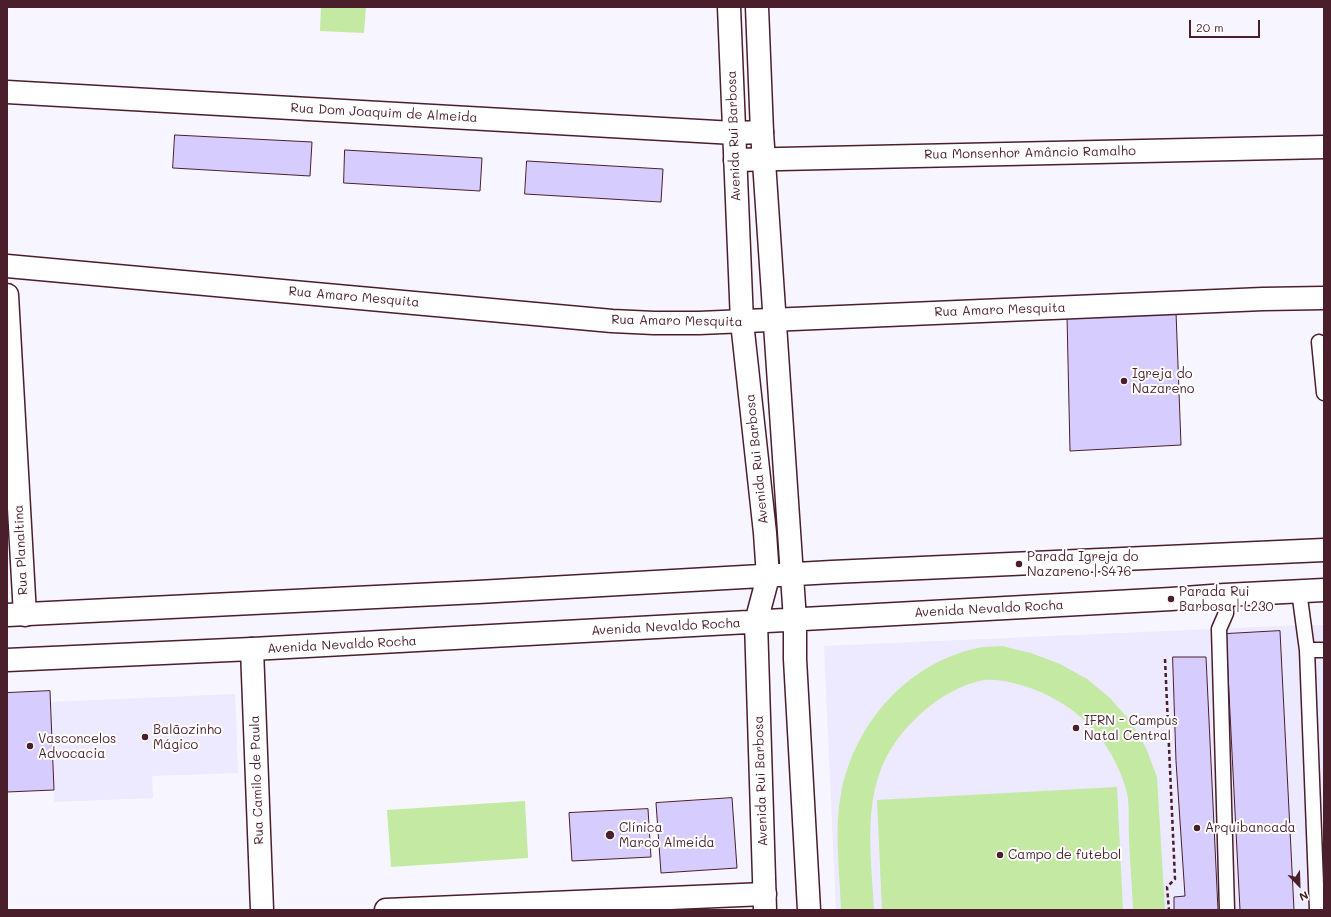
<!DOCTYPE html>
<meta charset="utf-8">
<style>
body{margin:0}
#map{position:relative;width:1331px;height:917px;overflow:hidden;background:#f7f5ff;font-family:Mali,sans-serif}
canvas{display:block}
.frame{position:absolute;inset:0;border:8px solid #4a1f2b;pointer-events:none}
.north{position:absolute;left:1279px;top:865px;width:40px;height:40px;-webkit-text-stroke:3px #fff;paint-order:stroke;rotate:157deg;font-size:11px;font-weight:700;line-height:16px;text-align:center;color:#4a1f2b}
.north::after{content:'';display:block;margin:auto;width:14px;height:18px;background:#4a1f2b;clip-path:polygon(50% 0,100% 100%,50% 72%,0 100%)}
.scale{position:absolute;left:1189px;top:20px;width:71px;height:18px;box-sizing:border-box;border:2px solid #4a1f2b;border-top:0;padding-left:5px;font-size:12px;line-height:14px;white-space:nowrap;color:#4a1f2b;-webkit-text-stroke:3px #fff;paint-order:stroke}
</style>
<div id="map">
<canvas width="1331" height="917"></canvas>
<div class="frame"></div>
<div class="north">N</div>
<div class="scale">20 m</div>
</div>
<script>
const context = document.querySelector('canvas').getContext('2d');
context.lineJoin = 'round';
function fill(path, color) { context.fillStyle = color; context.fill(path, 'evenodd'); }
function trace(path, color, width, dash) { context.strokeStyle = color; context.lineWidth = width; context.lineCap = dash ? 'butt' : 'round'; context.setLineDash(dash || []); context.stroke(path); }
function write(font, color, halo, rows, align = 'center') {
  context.font = font + ' Mali,sans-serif'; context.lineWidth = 4; context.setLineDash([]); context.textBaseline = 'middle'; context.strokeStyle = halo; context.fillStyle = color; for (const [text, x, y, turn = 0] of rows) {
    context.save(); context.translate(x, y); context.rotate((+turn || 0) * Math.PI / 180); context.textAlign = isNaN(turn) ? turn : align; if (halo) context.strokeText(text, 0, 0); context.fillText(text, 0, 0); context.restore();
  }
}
fill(new Path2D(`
 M1303,625H1324V910H836L824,646Z
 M235,694L238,773L152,776L153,798L54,802L50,702Z`), '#ede9ff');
fill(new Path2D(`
 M321,7H366L364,33L320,31Z
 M1002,646L1031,653L1060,664L1087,679L1110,698L1131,722L1146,748L1157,777L1165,910H1133C1132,886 1130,862 1129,838C1128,824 1130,806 1127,793C1125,785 1122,777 1119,770C1101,726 1061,695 1017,684C1006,681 995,679 984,680C940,688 894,731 880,772C864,816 872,864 874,910H841C840,874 834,829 841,794C854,724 907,663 978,648C986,646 995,647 1002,646Z
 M1117,787L1123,910H882L877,800Z
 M525,801L528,858L391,867L387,810Z`), '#c3e9a3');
const building = new Path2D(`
 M175,135L312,142L310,176L173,168Z
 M345,150L482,158L480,191L344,183Z
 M527,161L663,169L661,202L525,194Z
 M1176,312L1181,445L1070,451L1067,316Z
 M1280,631L1294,910H1240L1226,634Z
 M1173,657H1206L1218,910H1174V897L1185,896L1176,761Z
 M50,691L54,790L7,792V693Z
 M732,798L737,868L661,873L656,803Z
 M648,809L651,857L572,861L569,813Z`);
fill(building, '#d7ccfe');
trace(building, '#4a1f2b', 1);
const lane = new Path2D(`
 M1319,342L1324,393
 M1299,591L1307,650L1317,910
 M1225,595L1226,613L1219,629L1227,910
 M1307,650H1324`);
const street = new Path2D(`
 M7,92L734,133L762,132
 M735,160L1324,147
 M7,266L612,321L654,323H699L1263,299L1324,298
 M7,295L25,615
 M252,649L262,910
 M386,910L765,894`);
const secondary = new Path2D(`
 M729,7L742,322L765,533L768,577L756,622L765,910
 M757,7L762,132L795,620V659L809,910
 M7,615L478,592L832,572L1324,550
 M7,660L252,649L1171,599L1225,595L1324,590`);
trace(lane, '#4a1f2b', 17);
trace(street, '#4a1f2b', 25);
trace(secondary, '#4a1f2b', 25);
trace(new Path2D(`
 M1165,659L1175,879L1167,887L1169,910`), '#4a1f2b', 2.5, [4, 3]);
trace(lane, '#fff', 14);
trace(street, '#fff', 22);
trace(secondary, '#fff', 22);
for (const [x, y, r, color] of [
 [1124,381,4,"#4a1f2b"],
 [1019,564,4,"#4a1f2b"],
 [1171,599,4,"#4a1f2b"],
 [1076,728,4,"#4a1f2b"],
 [145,737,4,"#4a1f2b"],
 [30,746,4,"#4a1f2b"],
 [1197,828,4,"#4a1f2b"],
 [610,835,5,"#4a1f2b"],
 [1000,855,4,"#4a1f2b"]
]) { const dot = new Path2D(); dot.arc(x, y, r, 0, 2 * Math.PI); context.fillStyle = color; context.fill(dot); trace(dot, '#fff', 1.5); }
write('13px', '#4a1f2b', '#fff', [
 ["Rua Dom Joaquim de Almeida",384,113,3],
 ["Avenida Rui Barbosa",734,136,-92],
 ["Rua Monsenhor Amâncio Ramalho",1030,153,-1],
 ["Rua Amaro Mesquita",354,297,5],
 ["Rua Amaro Mesquita",1000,310,-2],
 ["Rua Amaro Mesquita",677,321,1],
 ["Avenida Rui Barbosa",757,459,-96],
 ["Rua Planaltina",21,550,-93],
 ["Avenida Nevaldo Rocha",989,609,-3],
 ["Avenida Nevaldo Rocha",666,627,-3],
 ["Avenida Nevaldo Rocha",342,645,-3],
 ["Rua Camilo de Paula",257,780,-92],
 ["Avenida Rui Barbosa",761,781,-92]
]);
write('13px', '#4a1f2b', '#fff', [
 ["Igreja do",1132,374],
 ["Nazareno",1132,389],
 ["Parada Igreja do",1027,557],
 ["Nazareno | S476",1027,572],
 ["Parada Rui",1179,592],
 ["Barbosa | L230",1179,607],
 ["IFRN - Campus",1084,721],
 ["Natal Central",1084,736],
 ["Balãozinho",153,730],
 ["Mágico",153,745],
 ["Vasconcelos",38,739],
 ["Advocacia",38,754],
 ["Clínica",619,828],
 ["Marco Almeida",619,843],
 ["Arquibancada",1205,828],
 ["Campo de futebol",1008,855]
], 'left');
</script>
